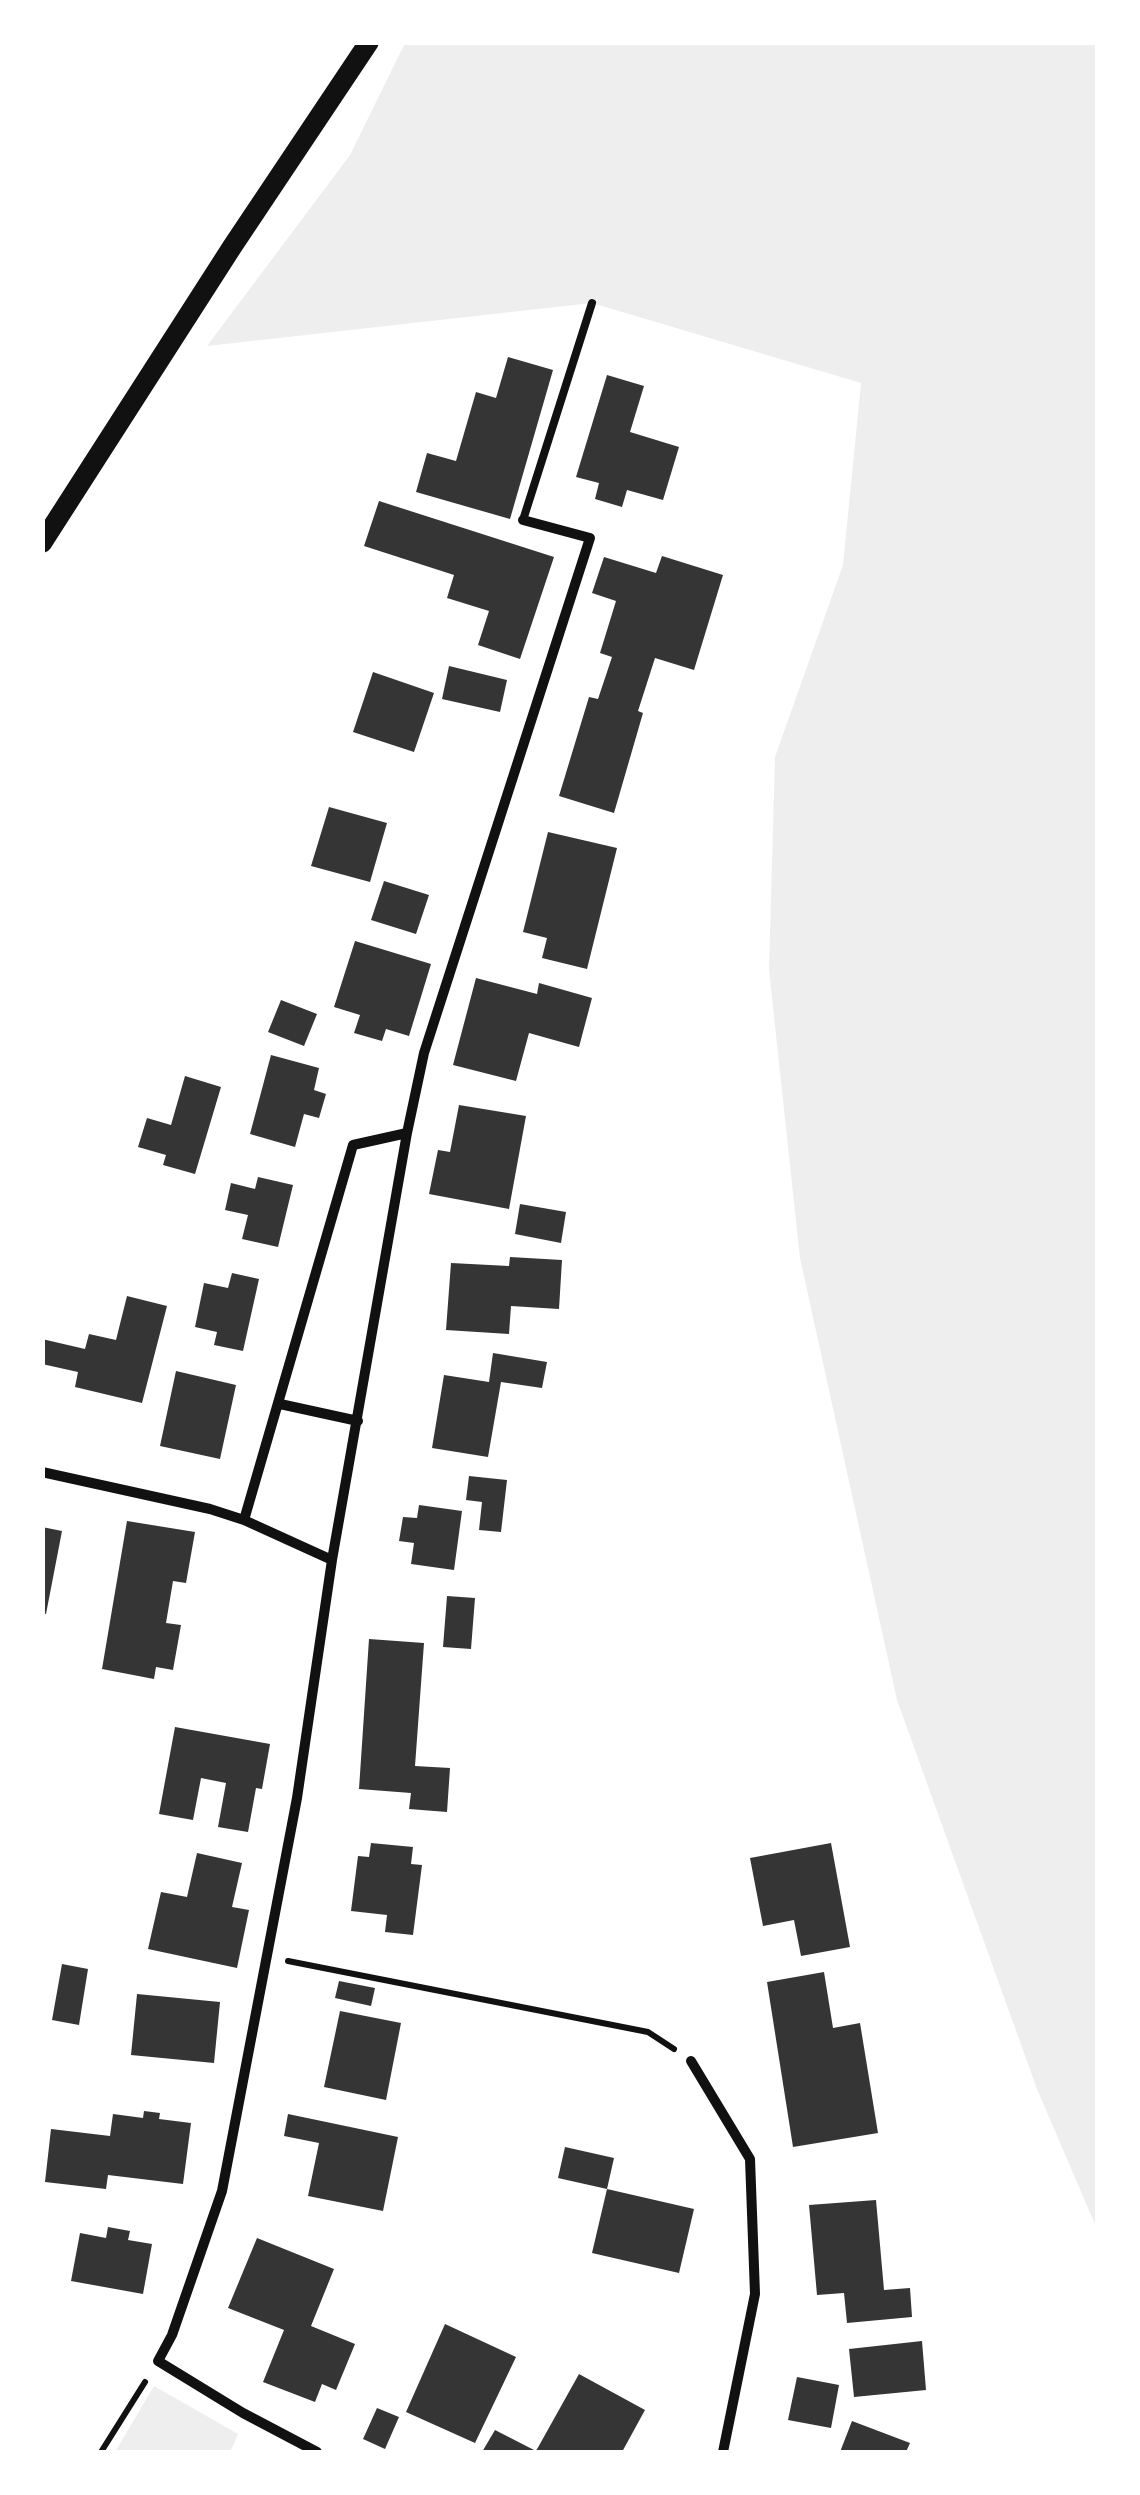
<!DOCTYPE html>
<style>
body{margin:0}
#map{position:relative;width:1140px;height:2495px;overflow:hidden;background:#fff;font-family:"Fira Sans",sans-serif}
canvas{display:block}
.frame{position:absolute;inset:0;border:45px solid #fff;pointer-events:none}
</style>
<div id="map">
<canvas width="1140" height="2495"></canvas>
<div class="frame"></div>
</div>
<script>
const context = document.querySelector('canvas').getContext('2d');
context.lineJoin = 'round';
function fill(path, color) { context.fillStyle = color; context.fill(path, 'evenodd'); }
function trace(path, color, width, dash) { context.strokeStyle = color; context.lineWidth = width; context.lineCap = dash ? 'butt' : 'round'; context.setLineDash(dash || []); context.stroke(path); }
fill(new Path2D(`
 M405,43H1097V2229L1037,2089L897,1700L800,1258L769,970L775,757L843,565L861,383L592,303L207,346L350,155Z
 M154,2386L238,2434L230,2452H115Z`), '#eee');
fill(new Path2D(`
 M508,357L553,370L510,519L416,492L427,453L456,461L476,392L496,398Z
 M607,375L644,386L630,432L679,447L663,500L627,490L622,507L595,499L599,483L576,477Z
 M379,501L554,557L520,659L478,645L489,611L447,598L454,575L364,546Z
 M662,556L723,575L694,670L655,658L638,711L643,713L614,813L559,796L589,697L598,699L612,657L600,653L616,601L592,593L604,557L656,573Z
 M449,666L507,680L500,712L442,699Z
 M373,672L434,693L414,752L353,732Z
 M329,807L387,823L370,882L311,866Z
 M548,832L617,848L587,969L542,958L547,938L523,932Z
 M384,881L429,895L416,934L371,920Z
 M355,941L431,964L409,1036L386,1029L382,1041L354,1033L360,1015L334,1007Z
 M476,978L537,994L539,983L592,998L579,1047L529,1033L516,1081L453,1065Z
 M281,1000L317,1014L304,1046L268,1032Z
 M271,1055L319,1068L314,1090L326,1094L319,1118L304,1114L295,1147L250,1134Z
 M185,1076L221,1087L195,1174L163,1165L166,1155L138,1147L147,1118L171,1125Z
 M459,1105L526,1116L509,1209L429,1194L438,1150L450,1152Z
 M258,1177L293,1185L278,1247L242,1239L248,1215L225,1210L231,1183L255,1189Z
 M520,1204L566,1212L561,1243L515,1234Z
 M510,1257L562,1260L559,1309L511,1306L509,1334L446,1330L451,1263L509,1266Z
 M232,1273L259,1279L243,1351L214,1345L217,1332L195,1327L204,1283L228,1288Z
 M127,1296L167,1306L142,1403L75,1387L78,1372L42,1364V1339L85,1349L89,1334L116,1340Z
 M493,1353L547,1362L542,1388L501,1382L488,1457L432,1448L444,1375L489,1382Z
 M176,1371L236,1385L220,1459L160,1446Z
 M469,1476L507,1480L501,1532L479,1530L482,1502L466,1500Z
 M419,1505L462,1511L454,1570L411,1564L414,1543L399,1541L403,1517L417,1518Z
 M127,1521L195,1532L186,1583L173,1581L166,1623L181,1625L173,1670L156,1667L154,1679L102,1669Z
 M42,1527L62,1531L46,1614L42,1613Z
 M447,1596L475,1598L471,1649L443,1647Z
 M369,1639L424,1643L415,1766L450,1768L447,1812L409,1809L411,1793L359,1789Z
 M175,1727L270,1744L262,1789L256,1788L248,1832L218,1827L226,1783L201,1778L193,1820L159,1814Z
 M371,1843L413,1847L411,1864L422,1865L413,1935L385,1932L387,1915L351,1911L358,1856L369,1857Z
 M831,1843L850,1947L801,1956L794,1920L763,1926L750,1858Z
 M197,1853L242,1863L232,1907L249,1910L237,1968L148,1949L161,1892L187,1897Z
 M62,1964L88,1969L79,2025L52,2020Z
 M824,1972L833,2028L860,2023L878,2133L793,2147L767,1982Z
 M339,1981L375,1988L371,2006L335,1998Z
 M137,1994L220,2002L214,2063L131,2055Z
 M340,2011L401,2023L386,2100L324,2087Z
 M144,2111L160,2113L159,2119L191,2123L183,2184L108,2175L106,2189L45,2182L51,2129L110,2136L113,2114L143,2118Z
 M288,2114L398,2137L383,2211L308,2196L319,2143L284,2136Z
 M565,2147L614,2158L607,2189L558,2178Z
 M607,2189L694,2209L679,2273L592,2253Z
 M876,2200L884,2290L910,2288L912,2317L847,2323L844,2293L817,2295L809,2205Z
 M108,2227L130,2231L128,2240L152,2244L143,2294L71,2281L80,2233L106,2238Z
 M257,2238L334,2269L311,2326L355,2344L336,2390L322,2384L315,2402L263,2382L284,2330L228,2308Z
 M445,2324L516,2357L475,2443L406,2412Z
 M922,2341L926,2390L854,2397L849,2349Z
 M579,2374L645,2410L622,2452H482L495,2430L536,2451Z
 M797,2377L839,2385L831,2428L788,2420Z
 M377,2408L399,2417L385,2449L363,2439Z
 M852,2421L910,2443L906,2452H840Z`), '#353535');
trace(new Path2D(`
 M288,1961L648,2032L674,2049
 M101,2452L145,2382`), '#111', 6);
trace(new Path2D(`
 M523,520L592,303`), '#111', 8);
trace(new Path2D(`
 M280,1404L358,1421
 M42,1472L210,1509L244,1520L332,1560L407,1133
 M244,1520L353,1145L407,1133L424,1053L590,538L523,520
 M691,2061L750,2159L755,2294L723,2452
 M317,2452L243,2413L158,2361L172,2335L222,2191L297,1798L332,1560`), '#111', 10);
trace(new Path2D(`
 M42,543L232,247L369,42`), '#111', 20);
</script>
